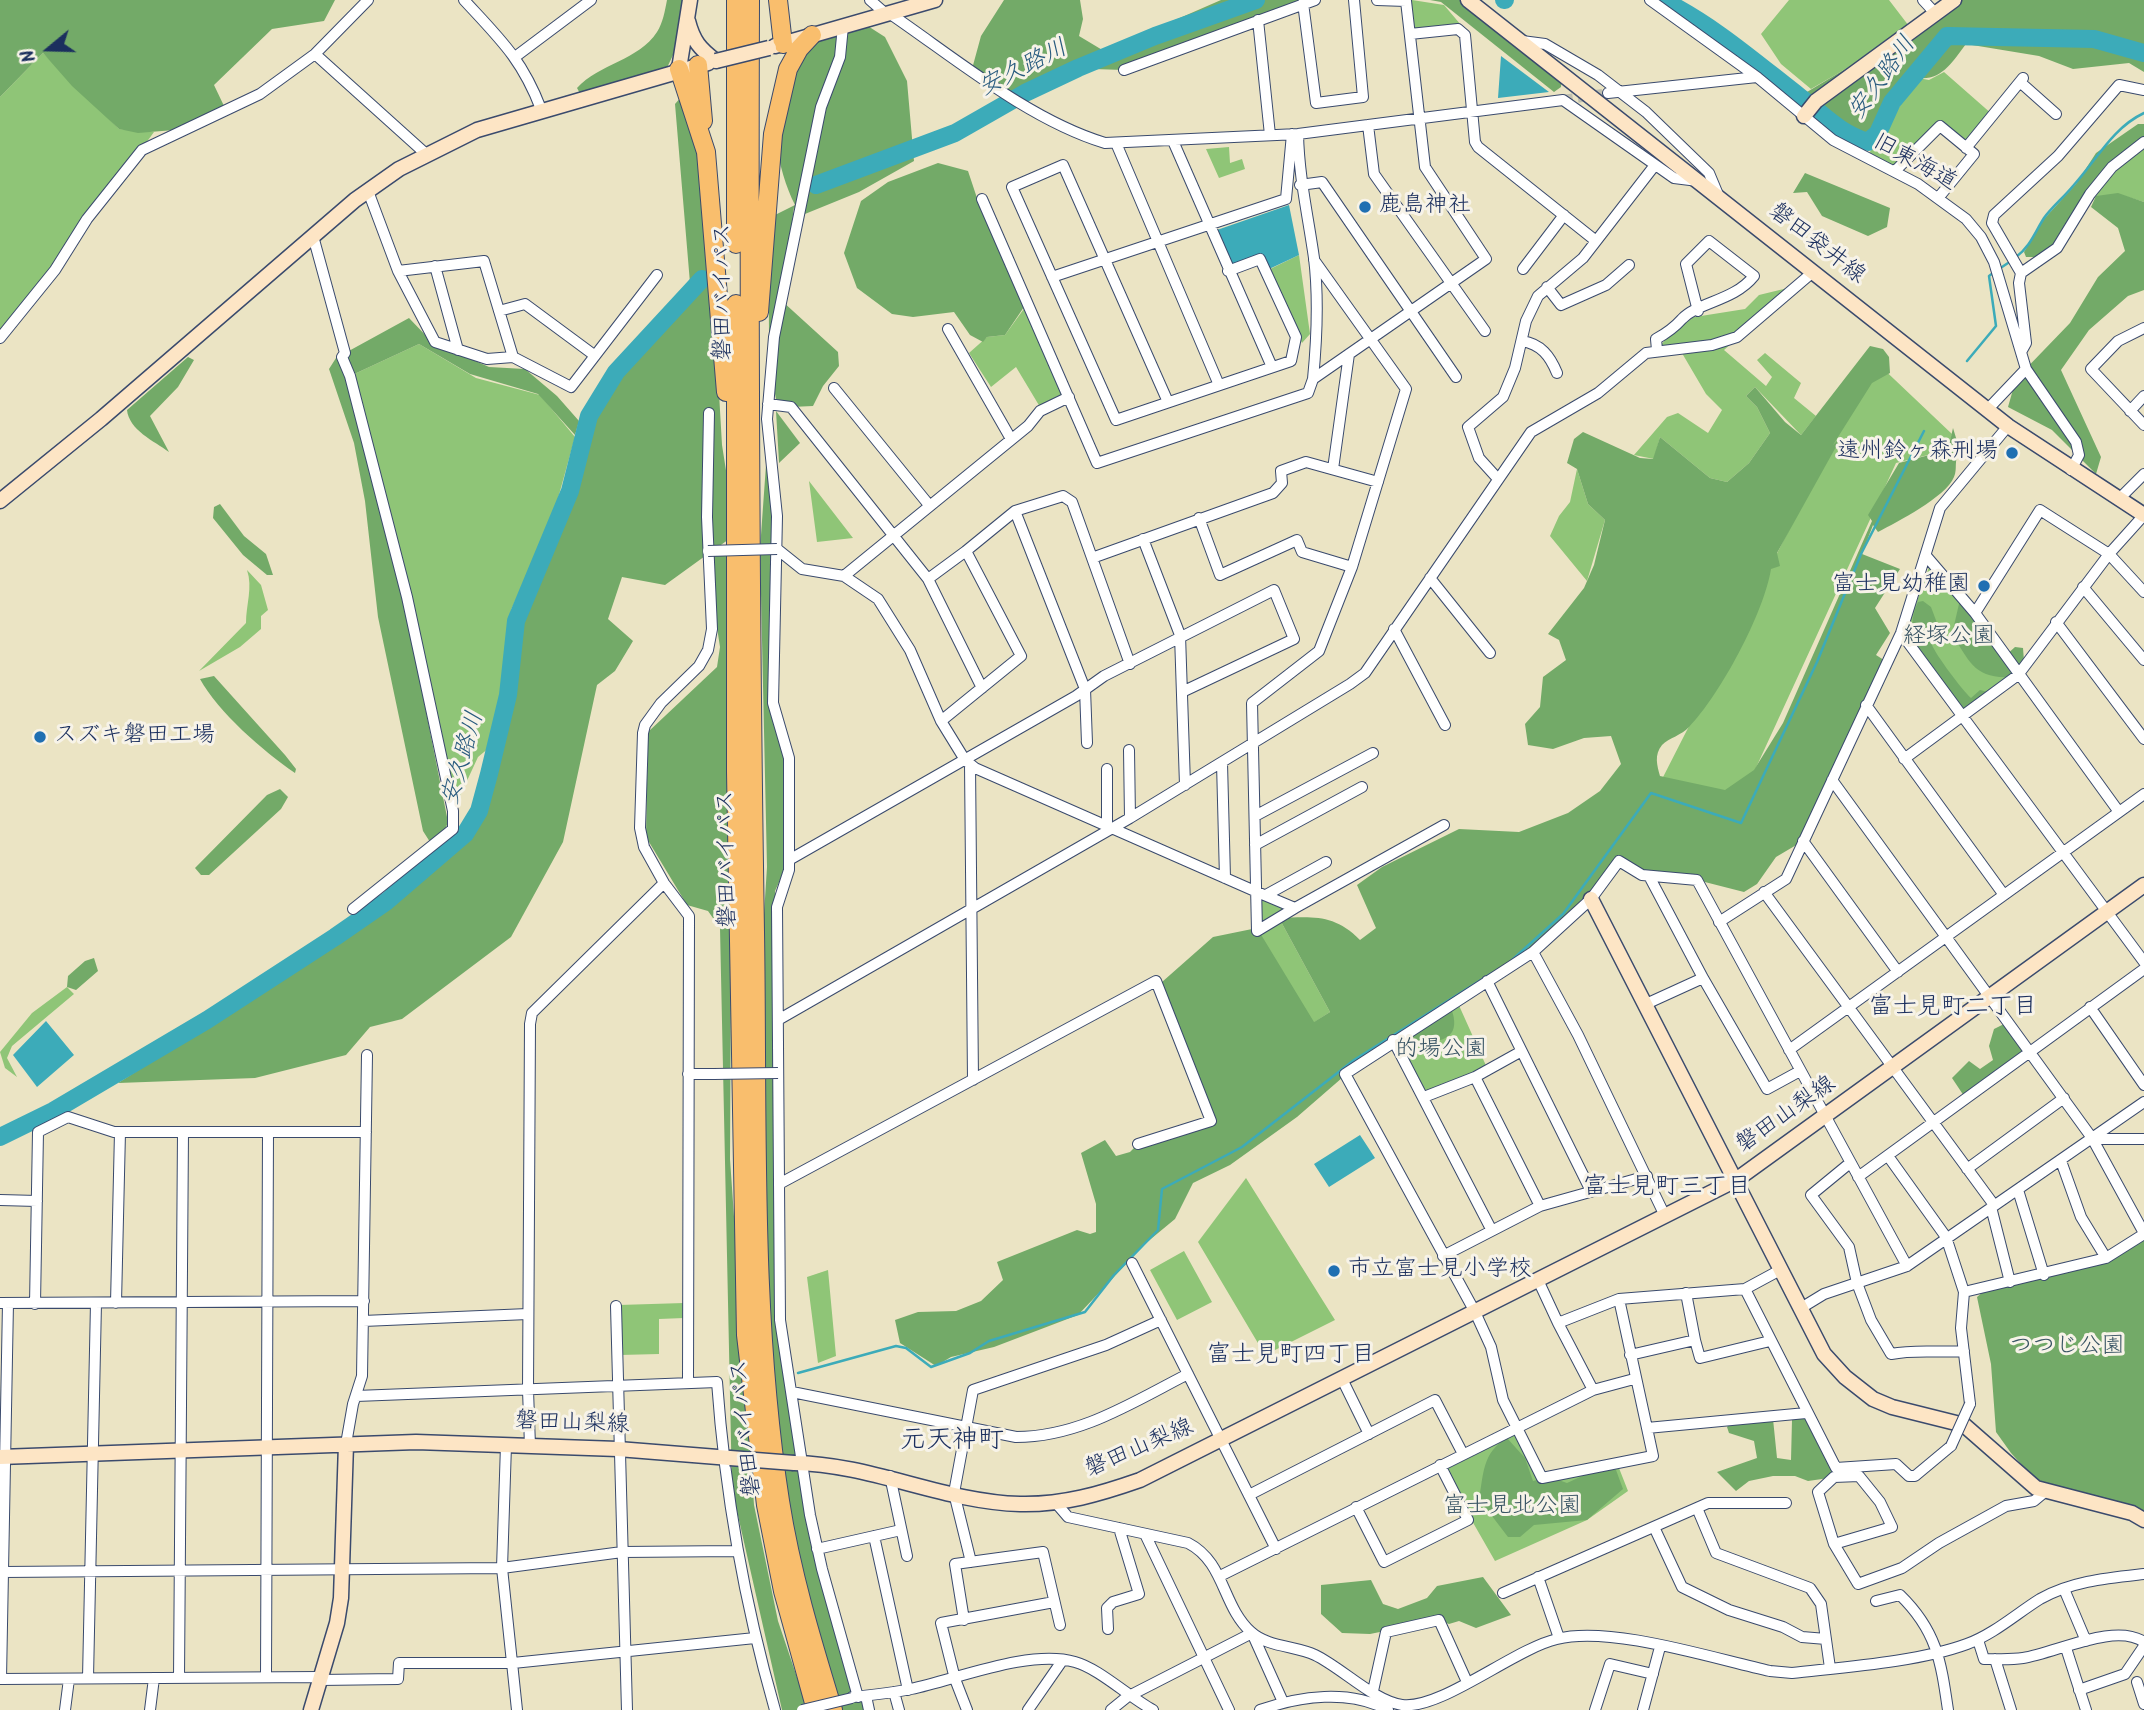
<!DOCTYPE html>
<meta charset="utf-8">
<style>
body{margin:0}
#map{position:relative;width:2144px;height:1710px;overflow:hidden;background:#ebe4c4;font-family:Kalam,sans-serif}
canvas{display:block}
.north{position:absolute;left:14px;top:14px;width:70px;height:70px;-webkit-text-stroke:5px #f7f3e8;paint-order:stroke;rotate:251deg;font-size:19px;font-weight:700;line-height:28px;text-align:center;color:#1b2f5e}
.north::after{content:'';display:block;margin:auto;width:24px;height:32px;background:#1b2f5e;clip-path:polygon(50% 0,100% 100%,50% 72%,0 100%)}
</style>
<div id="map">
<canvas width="2144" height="1710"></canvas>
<div class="north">N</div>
</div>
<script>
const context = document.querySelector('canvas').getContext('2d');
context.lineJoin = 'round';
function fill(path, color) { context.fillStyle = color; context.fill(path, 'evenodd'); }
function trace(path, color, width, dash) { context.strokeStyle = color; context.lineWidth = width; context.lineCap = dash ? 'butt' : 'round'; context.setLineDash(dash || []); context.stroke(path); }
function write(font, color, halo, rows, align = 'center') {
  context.font = font + ' Kalam,"Klee One",sans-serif'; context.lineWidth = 6; context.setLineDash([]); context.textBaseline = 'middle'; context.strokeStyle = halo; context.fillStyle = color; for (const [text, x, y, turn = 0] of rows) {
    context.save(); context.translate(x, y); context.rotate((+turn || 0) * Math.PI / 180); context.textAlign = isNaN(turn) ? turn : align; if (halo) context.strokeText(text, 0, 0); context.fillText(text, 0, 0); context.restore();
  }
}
fill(new Path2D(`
 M1412,0L1444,5L1461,25L1410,34Z
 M1789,0H1889L1912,30L1811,89L1781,64L1761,34Z
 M43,53L119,129L154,132L0,343V97Z
 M1944,72L1993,115L1969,145L1941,123L1894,171L1866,158L1918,78L1929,80Z
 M2144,142V202L2118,194L2094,198L2090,194Z
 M1229,147L1230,163L1242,159L1245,169L1219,178L1206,149Z
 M1299,255L1310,334L1302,343L1266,271Z
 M1796,286L1724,350L1766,386L1772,377L1757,360L1765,353L1801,383L1794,398L1816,416L1801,435L1755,387L1746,396L1757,407L1770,433L1749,463L1727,482L1710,478L1660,437L1654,459L1634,455L1667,417L1678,413L1708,433L1722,410L1706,394L1679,348L1657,350L1682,319L1745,309L1759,295Z
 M1026,306L1066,399L1040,407L1016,367L991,387L969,353L987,337L1005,335Z
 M419,344L476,378L540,395L575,437L552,520L511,610L503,694L490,747L478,757L453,811L350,376Z
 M1875,361L1952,434L1948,450L1896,463L1737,809L1658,787Z
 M1577,469L1588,504L1605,520L1587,581L1550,536L1559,516L1570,502Z
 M809,481L853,538L817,542Z
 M1929,567L1964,600L2014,678L1964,715L1906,632Z
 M247,570L261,585L268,610L261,616V629L240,647L199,671L246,623C246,605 253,587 247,570Z
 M1257,892L1292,910L1279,918L1330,1012L1313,1023L1257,931Z
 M67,987L74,994L12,1046L7,1058L17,1077L5,1068L0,1052L32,1013Z
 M1457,1001L1488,1070L1424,1097L1393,1040Z
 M1246,1178L1335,1320L1265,1355L1198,1242Z
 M1184,1251L1212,1302L1177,1320L1150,1270Z
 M828,1270L836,1356L818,1363L807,1277Z
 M684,1303V1318L659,1319V1354L620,1355L619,1305Z
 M1517,1428L1542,1478L1617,1463L1628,1491L1587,1520L1495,1561L1440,1465Z`), '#8fc577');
fill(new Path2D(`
 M0,0H335L324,21L272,29L214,85L224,106L174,130L138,133L119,129L72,86L43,53L0,97Z
 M667,0H690L682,36L664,74L582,97L577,88C599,64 639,60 657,32C663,23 665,10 667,0Z
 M1004,0H1080L1083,19L1079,36L1104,51L1221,0H1300L1278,12L1124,70L1062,68L1053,81L1008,93L972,69L981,36Z
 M1430,0H1468L1562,74L1561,87L1554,92L1441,2Z
 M1960,0H2144V72L2129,63L2073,69L2039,56L1966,44C1953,61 1942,81 1918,78L1878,133L1859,139L1823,118L1807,92Z
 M860,21L885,37L907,81L914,161L859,192L800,216L794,207L782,301L838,352L839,366L823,386L813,406L791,407L776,399C764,340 770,275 775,215L795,205C777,168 767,117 786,77C793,63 803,49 812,35Z
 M682,96L695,119L712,272L722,445L736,534L714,550H733L730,1159L754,1505L778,1621L808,1710H782L732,1489L720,928L708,911L687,905L646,837L648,732L717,667L720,647L712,595V551L665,585L622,577L608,619L633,641L615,671L597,685L563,842L511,937L402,1019L370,1027L346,1055L255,1078L118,1083L245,1003L450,858L481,803L505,713L519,625L528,596L547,564L560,522L583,473L592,428L611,382L648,337L691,295L675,104Z
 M2138,124H2144V142L2107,173L2065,224L2052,246L2036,257H2026L2024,252L2044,219L2076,184L2096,153Z
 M938,163L968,171L980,207L1026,304L1005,335L987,337L983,342L970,335L954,312L913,317L892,314L857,288L844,253L861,201L888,182Z
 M1805,173L1890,208L1887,227L1868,236L1822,216L1807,192L1793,193Z
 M2118,193L2144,202V290L2128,296L2089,330L2061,370L2101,457L2096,474L2052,430L2008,407L2016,379L2070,323L2098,277L2125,251L2118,228L2091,207L2096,196Z
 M409,318L432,342L489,367L525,369L557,396L579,421L575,435L538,394L470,374L419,344L350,376L391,536L448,822L440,843L430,842L423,831L378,617L365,501L354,443L329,369L336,358Z
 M1870,346L1883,349L1889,357L1890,373L1872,383L1833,445L1842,436L1777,553L1780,566L1771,569C1764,613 1720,695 1689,727C1682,735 1669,738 1662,745C1654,755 1657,765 1660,776L1725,790L1754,770L1783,723L1872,521L1868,515L1899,463L1948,450L1953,428L1960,451C1953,461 1958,468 1954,477C1946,497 1897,522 1878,532L1873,525L1862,554L1900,569L1875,608L1890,633L1876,655L1887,662L1803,841L1776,857L1757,884L1744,892L1697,880L1643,875L1618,862C1571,926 1516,964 1451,1008C1468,1053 1414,1041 1388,1038L1297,1117L1230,1165L1193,1183L1175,1219L1146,1243L1078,1315L994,1347L951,1357L936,1366L900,1343L895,1320L918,1312L956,1311L981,1301L1003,1280L997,1262L1077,1230L1090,1234L1096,1232V1204L1081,1153L1105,1140L1116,1156L1130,1152L1138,1144L1210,1121L1162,982L1213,937L1257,928L1314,1022L1330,1012L1279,918C1314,917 1334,914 1360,940L1376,928L1357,885L1382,867L1459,829L1519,832L1568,813L1600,791L1621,764L1611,736L1584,738L1553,749L1528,745L1525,724L1540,707L1543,677L1566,660L1559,640L1548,634L1584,588L1594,565L1605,520L1588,504L1577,469L1567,463L1574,439L1583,432L1640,458L1653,459L1660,437L1710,478L1727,482L1749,463L1770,433L1757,407L1746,396L1755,387L1785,422L1801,435Z
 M188,357L194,360L178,387L150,416L169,452C154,441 129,430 127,410Z
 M776,411L800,443L779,463V462Z
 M768,437L776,561L773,673L789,772V860L775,891L780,1282L788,1362L820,1560L868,1710H840L778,1485L756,1040L767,867L760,549Z
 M220,504L244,536L266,554L273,575H267L243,555L213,518L214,507Z
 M1964,600L2005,656L2015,647L2023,648L2024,661L2010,677C1975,679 1969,661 1952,634L1959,604Z
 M1923,601L1931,607L1937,623C1934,631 1930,637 1932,645C1936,655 1962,690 1971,698L1980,690L1992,693L1964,715C1940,683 1897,645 1918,602Z
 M214,676L285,755L296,769L295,773C263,751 218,712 200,679Z
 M280,789L288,797L281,809L209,875H201L195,868L267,795Z
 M94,958L98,971L76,990L67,987L68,976L85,961Z
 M2004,1024L2027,1052L1966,1099L1952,1078L1969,1061L1980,1069L1993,1060L1989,1046L1994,1029Z
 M2144,1234V1521L2046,1491L2011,1453L1996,1432L1991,1364L1977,1297L1989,1287L2106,1258Z
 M1806,1413L1836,1477L1808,1481L1795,1476H1773L1749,1481L1736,1491L1717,1472L1757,1458L1754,1441L1729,1433L1727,1427L1731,1423L1773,1419L1777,1458L1791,1460L1792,1420Z
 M1507,1438L1525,1458L1533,1481L1550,1477L1567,1483L1604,1466L1616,1470L1623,1489L1587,1520L1534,1525L1520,1537H1508L1479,1499C1484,1473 1482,1453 1507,1438Z
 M1483,1577L1511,1615L1476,1628L1459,1621L1449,1624L1439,1620L1370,1634L1342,1633L1321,1614V1585L1371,1580L1383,1604L1398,1609L1427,1598L1437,1586Z`), '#73aa68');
fill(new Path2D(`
 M1501,56L1549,92L1498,98Z
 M1289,205L1299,255L1267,270L1260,255L1235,265L1229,262L1217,230Z
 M46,1021L74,1055L37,1087L13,1055Z
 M1360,1135L1375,1158L1329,1187L1314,1164Z`), '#3cabb9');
trace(new Path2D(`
 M2016,257C2030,247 2035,232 2044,218C2052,207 2064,197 2073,186C2096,161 2112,128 2144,113
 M1999,269L2011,261
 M1967,361L1996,326L1989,276L1993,273
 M1512,960L1563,914L1651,793L1741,823L1817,662L1861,554L1924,431
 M798,1373L896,1346L906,1348L931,1367L970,1353L989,1341L1085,1312L1114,1275L1158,1230L1162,1189L1242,1147L1354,1060L1492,973`), '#3cabb9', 2.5);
trace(new Path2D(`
 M1504,0H1505
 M1662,0C1713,25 1756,63 1800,97C1824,115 1839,133 1868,142L1878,133L1892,102L1947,36L2094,39L2144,53
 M816,185L955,133L1025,93L1078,68L1155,36L1256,0
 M0,1137L53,1111L207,1020L335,937L387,901L465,834L479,811L489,774L508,695L516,621L570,491L589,416L616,372L702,279`), '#3cabb9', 18);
trace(new Path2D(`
 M1563,100L1608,93`), '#c1c0b0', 10, [10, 5]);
const street = new Path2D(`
 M464,0C500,39 522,59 541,109
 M870,0L886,14
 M1650,0L1757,77L1833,140L1918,184L1966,219L1981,237L1994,262L2026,369L2076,442L2079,455L2071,470
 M1923,0L1935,13
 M1303,3L1316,103L1363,97L1354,0
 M889,13C955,58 1029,120 1105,143L1298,134L1563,100L1674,178L1698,181
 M1258,20L1270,135
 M843,26L840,57L821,107L774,337L767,419L777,516L773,703L789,758V870L777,907L780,1320L810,1515L822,1569L858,1697
 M1410,34L1458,29L1465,35L1475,142L1478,147L1596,241
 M1522,41L1545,44L1598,75L1646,112L1709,173L1719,197
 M315,54L426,154
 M515,57L591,0
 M1124,70L1315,0
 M2020,82L2056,114
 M1608,93L1757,77
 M1368,125L1374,174L1485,331
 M1298,134C1299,177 1308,216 1314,258C1319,299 1317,338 1313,379
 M1173,141L1272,367
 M1116,143L1219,385
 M1966,148L2023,78
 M1895,171L1940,126L1974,154L1939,197
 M1300,185L1322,182L1456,377
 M368,191L398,271L435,342L487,359L513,357L571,387L657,275
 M982,199L1097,463L1308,393L1313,379L1486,259L1425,167L1406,1L1377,0
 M313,236L345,353L342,357L350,376L407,597L453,811V829L353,909
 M435,266L458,350
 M1523,269L1564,215
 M398,271L484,261L513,357
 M2021,273L1992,223L1994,215L2058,156L2119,85L2144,90
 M1052,277L1286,199L1292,134
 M1547,287L1561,305L1606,285L1629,265
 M499,311L525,304L594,355
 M2144,328L2118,341L2091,369L2144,425
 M948,329L1011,439
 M0,338L55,270L87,219L142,150L260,94L315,54L368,0
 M1522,341C1541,344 1550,356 1557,373
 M1657,350L1656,339C1667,333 1674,328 1682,319C1698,302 1734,301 1754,276L1709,241L1686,264L1698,311
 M2021,352L2026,343L2019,283L2021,273L2057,248L2090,194L2112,167L2144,142
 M834,388L929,505
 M1168,402L1063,165L1012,187L1116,420L1291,361L1296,337L1260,259L1228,271
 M768,404L791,407L928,579L982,688
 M1987,410L2026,369
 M2130,411L2144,396
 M1333,469L1349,354
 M1498,479L1479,458L1468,427L1503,397L1515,368L1526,321L1538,296L1583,258L1655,165
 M2120,498L2144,474
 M1015,511L1063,496L1072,502L1130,664
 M1199,518L1220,575L1297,540L1302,552L1352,567
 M1143,539L1180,635L1185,785
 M777,549L802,569L844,576L878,599L910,650L941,721L965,760L975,768L1257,892L1295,908L1444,825
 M966,551L1015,511L1085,689L1087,743
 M1927,557L1975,613L2119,812
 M1092,558L1273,493L1282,483L1281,471L1306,462L1378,482
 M844,576L1028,426L1040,411L1069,397
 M1430,578L1490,653
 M928,579L966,551L1021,656L941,721
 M2083,587L2144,660
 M1975,613L2040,510L2109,554L2144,592
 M2056,622L2144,739
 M1394,629L1445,725
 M1901,633L2144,962
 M1866,705L2004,895
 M1129,750L1130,818
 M1904,759L2018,675L2109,554L2144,515
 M1222,763L1225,878
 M970,764L973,1080
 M1107,769V826
 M1832,780L2092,1138L2144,1233
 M1255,816L1373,753
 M1803,841L1898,972
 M1255,845L1362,787
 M789,860L1076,696L1104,676L1274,590L1294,639L1182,692
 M1764,892L1994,1205
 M1266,895L1326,862
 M1295,908L1257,931L1252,703L1319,651L1352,567L1406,389L1314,260
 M1719,922L1786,879L1901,633L1940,508L2008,426
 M1533,952L1578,1035L1665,1216
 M1703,978L1767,1089L1800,1071
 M1487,981L1590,1189
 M1646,1004L1703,978L1649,876
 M2090,1007L2144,1085
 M778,1020L1130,818L1350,684L1365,673L1531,432L1598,393L1646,353L1712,345L1737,337L1813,272
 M1393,1040L1491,1229
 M1789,1050L2144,794
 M688,1074H714
 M1475,1077L1540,1206
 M1424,1097L1475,1077L1520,1052
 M2093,1139H2144
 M1888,1156L1946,1237L1964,1292L1961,1328L1970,1404
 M2061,1161L2081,1217L2106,1258
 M1850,1163L1811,1195L1849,1247L1857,1283L1871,1320L1891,1354C1916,1349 1938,1353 1964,1351
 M1967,1169L2064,1098
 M1858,1177L2144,969
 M779,1184L1156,981L1211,1121L1138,1144
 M2018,1190L2044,1275
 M0,1200L37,1201
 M1991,1207L2010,1282
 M1443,1256L1540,1206L1647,1176
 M1132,1263L1276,1549
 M1538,1280L1558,1323L1619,1299L1745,1289L1782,1269
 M1745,1289L1836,1468L1896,1464L1909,1476H1915L1951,1446
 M1964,1292L2106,1258L2144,1234
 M1619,1299L1647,1428L1806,1413
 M0,1303L364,1301
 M116,1303L120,1132
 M35,1304L38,1132L68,1117L114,1132H366
 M616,1306L627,1710
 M1801,1308L1824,1294L1907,1266L2144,1102
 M363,1321L528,1314
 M1558,1323L1593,1390
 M1695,1340L1700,1358L1770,1341
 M1630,1355L1695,1340L1686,1293
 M1342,1379L1369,1434
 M688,1382L689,916L664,883L644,847L640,828L643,733L645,725L661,703L699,666L708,650L712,629L707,517L709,413
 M792,1392L1016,1437C1080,1437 1133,1402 1188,1374
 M356,1396L717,1382C725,1494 744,1602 775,1710
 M1647,1428L1653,1456L1542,1478L1503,1400L1491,1347L1475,1312L1345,1074L1533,952L1591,899L1619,861L1642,875L1697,880L1907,1266
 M346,1444L353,1404L362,1376L367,1055
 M506,1445L502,1568L517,1710
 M530,1446L528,1390L530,1024L532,1013L664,883
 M890,1476L907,1556
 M1249,1495L1435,1400L1463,1454
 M1056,1503L1068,1517L1188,1543C1225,1562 1222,1606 1251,1632C1267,1647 1296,1646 1315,1655C1342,1668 1374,1701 1402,1705C1441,1710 1514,1649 1557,1639C1610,1625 1715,1659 1770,1671L1792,1673C1845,1667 1918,1662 1967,1644C1994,1634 2016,1614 2040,1599C2072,1581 2108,1578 2144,1574
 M1356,1507L1384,1562L1468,1520L1440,1465
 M1697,1508L1716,1553L1810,1588L1821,1604L1830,1668
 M1654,1527L1682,1587L1729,1610L1783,1627L1802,1637L1826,1639
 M1145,1534L1229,1710
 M874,1536L908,1690
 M1834,1544L1892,1527L1880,1502L1859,1476L1834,1477L1818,1492L1834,1544L1858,1584L1902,1568L1939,1543L2006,1506L2034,1501L2046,1491
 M817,1549L901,1530
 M971,1562L954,1493L973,1390L1106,1345L1161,1320
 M3,1572L502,1568L622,1552L737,1551
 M1220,1576L1593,1390L1634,1379
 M1538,1577L1559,1638
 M2064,1589L2086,1641
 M1503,1593L1708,1503H1786
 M1876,1601L1900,1595C1937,1631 1941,1662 1948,1710
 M964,1620L955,1564L1043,1552L1060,1625
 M1108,1629L1107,1608L1113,1602L1139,1594L1119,1528
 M1978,1640L1984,1659C1997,1659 2010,1660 2023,1658C2056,1653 2115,1622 2144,1642
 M2066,1648L2086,1710
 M1995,1659L2011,1710
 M266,1677L268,1132
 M88,1678L96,1303
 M179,1678L183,1132
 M0,1679L320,1677
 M1,1679L8,1303
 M319,1680L398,1679L399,1663H513L755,1638
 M2137,1682L2144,1704
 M2079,1690L2125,1674L2144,1646
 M1373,1691L1386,1632L1439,1620L1467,1682
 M894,1692L899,1710
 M866,1696L869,1710
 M852,1697C872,1695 892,1693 911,1689C958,1679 1029,1649 1075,1662C1098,1668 1129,1697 1153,1710
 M65,1710L69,1679
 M150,1710L154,1678
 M967,1710L955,1679L941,1623L1054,1602
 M1028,1710L1062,1661
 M1111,1710L1127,1697L1252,1633L1283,1702
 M1260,1710C1300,1696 1349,1689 1388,1710
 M1595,1710L1610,1664L1653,1674
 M1643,1710L1660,1647`);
const secondary = new Path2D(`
 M1468,0L2008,426L2144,515
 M688,21C693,41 700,49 716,61
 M775,46L935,0
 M679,69L690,0
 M1804,116L1816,101L1954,0
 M0,501L101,419L355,200L399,169L477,130L708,63
 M1591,899L1824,1354L1845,1377L1873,1399L1892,1407L1964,1425L2036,1488L2132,1513L2144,1520
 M0,1457L416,1442L618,1449L730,1458
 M794,1463C871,1464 943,1502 1020,1504C1063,1505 1100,1494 1140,1480L1736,1180L2144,885
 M311,1710L337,1623L341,1598L346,1444`);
const highway = new Path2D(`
 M736,0V244
 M750,0C749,311 750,621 755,932C758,1121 751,1314 780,1501C791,1572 812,1641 833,1710
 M778,0L783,44
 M698,65L703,121
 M679,69L706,152L726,392
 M736,304V772L746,1335L766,1505L783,1591L816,1710
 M759,312L773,134L788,69L799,49L812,35`);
trace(street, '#3a4a6d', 12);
trace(secondary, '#3a4a6d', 17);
trace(highway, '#3a4a6d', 20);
trace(street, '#fff', 10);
trace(secondary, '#fde5c5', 14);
trace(highway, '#f9be6d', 18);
const streetBridge = new Path2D(`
 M708,551L777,549
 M714,1074L778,1073
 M1951,1446L1970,1404
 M802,1710L852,1698`);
const secondaryBridge = new Path2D(`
 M716,61L769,48
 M730,1458L794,1463`);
trace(streetBridge, '#3a4a6d', 12, []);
trace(secondaryBridge, '#3a4a6d', 17, []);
trace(streetBridge, '#fff', 10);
trace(secondaryBridge, '#fde5c5', 14);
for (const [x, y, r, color] of [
 [1365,207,7,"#1f6fb2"],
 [2012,453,7,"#1f6fb2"],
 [1984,586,7,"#1f6fb2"],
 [40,737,7,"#1f6fb2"],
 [1334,1271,7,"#1f6fb2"]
]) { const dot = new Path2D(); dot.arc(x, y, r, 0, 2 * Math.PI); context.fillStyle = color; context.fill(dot); trace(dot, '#f7f3e8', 2.5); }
write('23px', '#1b2f5e', '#f7f3e8', [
 ["旧東海道",1914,164,29],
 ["磐田袋井線",1816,245,38],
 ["磐田バイパス",725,292,-90],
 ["磐田バイパス",729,859,-91],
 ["磐田山梨線",1787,1116,-35],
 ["磐田山梨線",572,1425,2],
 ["磐田バイパス",748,1428,-96],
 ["磐田山梨線",1140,1450,-23]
]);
write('23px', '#1b2f5e', '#f7f3e8', [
 ["鹿島神社",1379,207],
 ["遠州鈴ヶ森刑場",1998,453,"right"],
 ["富士見幼稚園",1970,586,"right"],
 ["スズキ磐田工場",54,737],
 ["市立富士見小学校",1348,1271]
], 'left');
write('23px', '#385464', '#f7f3e8', [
 ["経塚公園",1949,638],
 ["的場公園",1441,1051],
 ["つつじ公園",2067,1348],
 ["富士見北公園",1512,1508]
]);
write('italic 24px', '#275a7e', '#f7f3e8', [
 ["安久路川",1024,70,-27],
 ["安久路川",1884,79,-54],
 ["安久路川",465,759,-74]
]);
write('24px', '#1b2f5e', '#f7f3e8', [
 ["富士見町二丁目",1953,1009],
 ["富士見町三丁目",1667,1189],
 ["富士見町四丁目",1291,1357]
]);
write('26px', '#1b2f5e', '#f7f3e8', [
 ["元天神町",952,1443]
]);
</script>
